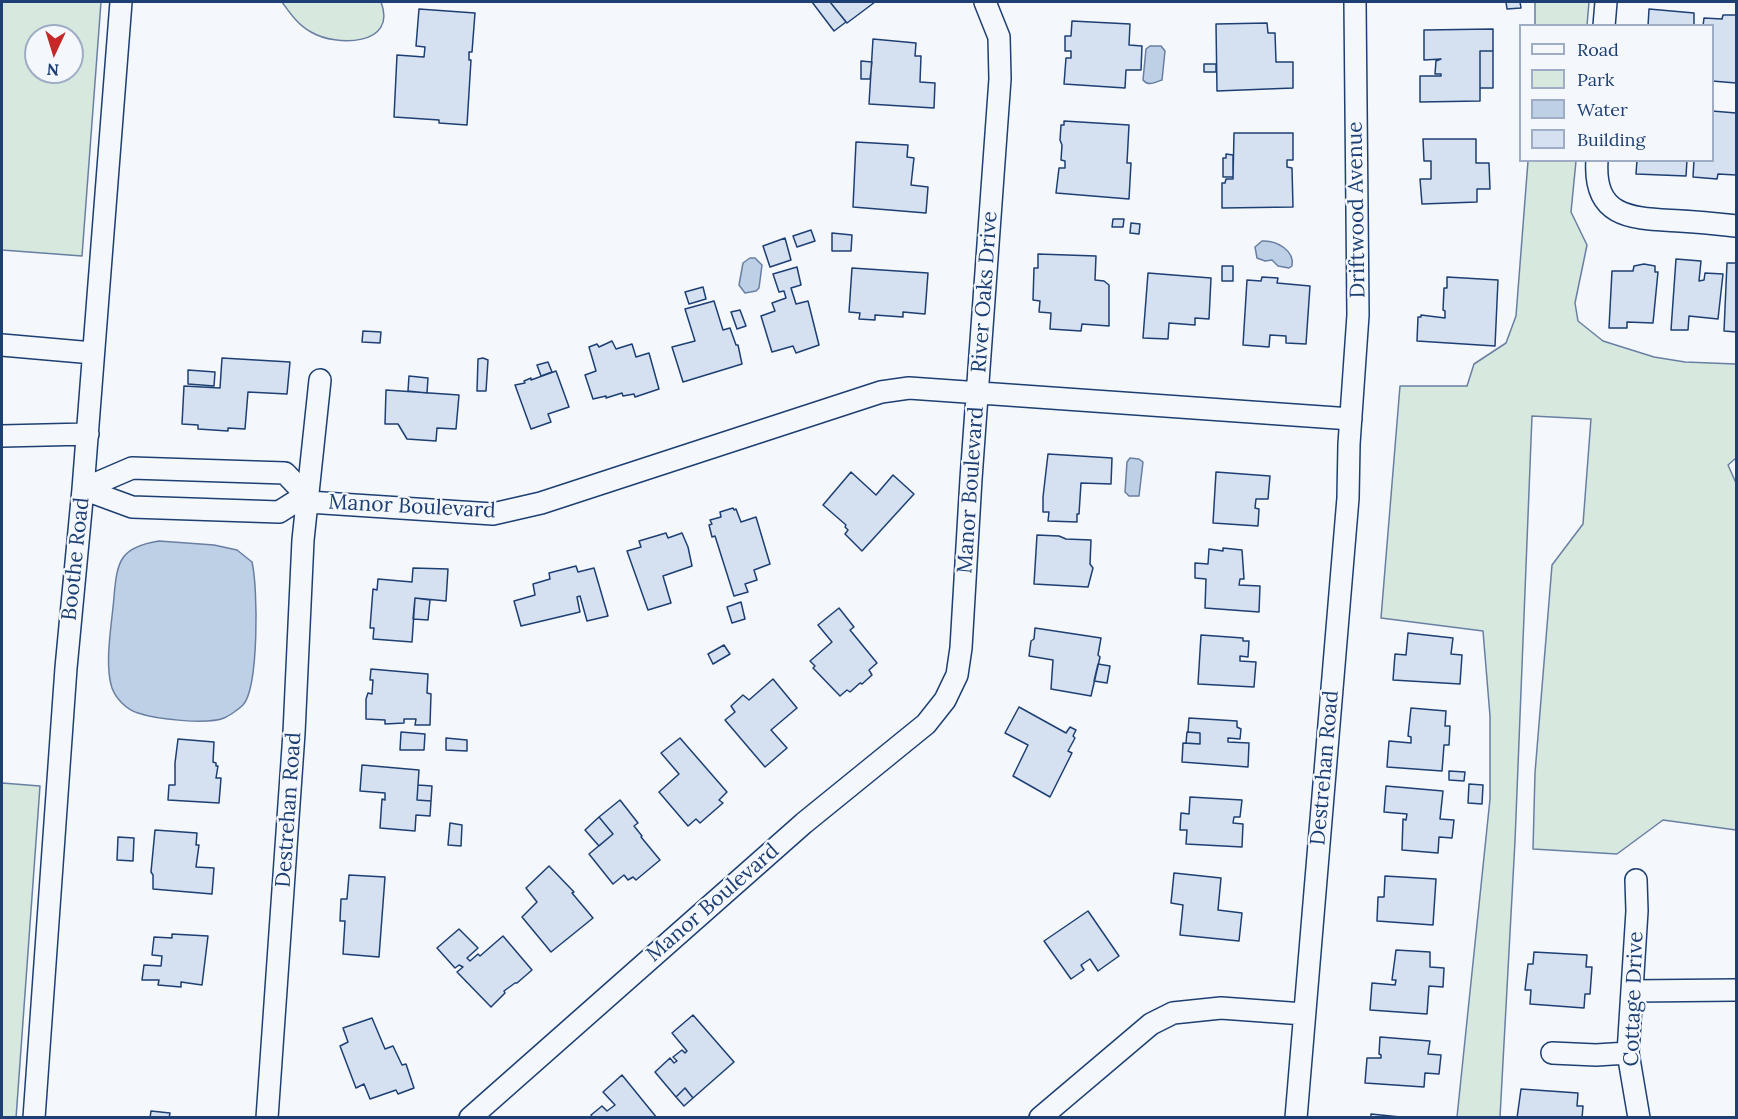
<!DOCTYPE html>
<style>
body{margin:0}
#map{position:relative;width:1738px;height:1119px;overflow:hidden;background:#f4f7fb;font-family:Lora,serif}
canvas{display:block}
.frame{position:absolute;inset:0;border:3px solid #1d3f73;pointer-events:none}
.legend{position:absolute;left:1519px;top:24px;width:195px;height:138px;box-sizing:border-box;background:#f4f7fb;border:2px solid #9eadc5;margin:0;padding:8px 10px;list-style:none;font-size:18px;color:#1d3f73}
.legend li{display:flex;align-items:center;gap:12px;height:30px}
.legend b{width:30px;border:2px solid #9eadc5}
.north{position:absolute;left:24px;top:24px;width:60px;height:60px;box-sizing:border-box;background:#f4f7fb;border:2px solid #9eadc5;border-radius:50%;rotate:184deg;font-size:16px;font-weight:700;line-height:24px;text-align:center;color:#1d3f73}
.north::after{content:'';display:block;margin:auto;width:21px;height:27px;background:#c62828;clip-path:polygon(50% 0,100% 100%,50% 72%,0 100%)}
</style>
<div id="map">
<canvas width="1738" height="1119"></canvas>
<div class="frame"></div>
<ul class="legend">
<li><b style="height:8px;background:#f4f7fb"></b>Road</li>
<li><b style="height:16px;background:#d7e8df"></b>Park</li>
<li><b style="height:16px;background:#bed0e5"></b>Water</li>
<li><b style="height:16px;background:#d5e0f0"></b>Building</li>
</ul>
<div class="north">N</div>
</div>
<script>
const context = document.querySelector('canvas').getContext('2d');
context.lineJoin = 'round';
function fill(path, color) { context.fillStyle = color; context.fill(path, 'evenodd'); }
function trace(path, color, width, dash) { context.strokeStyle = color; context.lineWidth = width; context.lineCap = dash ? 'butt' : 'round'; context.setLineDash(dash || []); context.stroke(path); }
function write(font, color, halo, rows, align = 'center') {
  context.font = font + ' Lora,serif'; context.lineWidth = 4.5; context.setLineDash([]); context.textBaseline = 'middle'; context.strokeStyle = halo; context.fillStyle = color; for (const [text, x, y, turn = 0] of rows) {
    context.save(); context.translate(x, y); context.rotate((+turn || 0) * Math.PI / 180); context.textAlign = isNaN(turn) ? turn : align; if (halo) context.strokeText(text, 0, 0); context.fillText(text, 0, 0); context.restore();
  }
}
const green = new Path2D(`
 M2,2H101L82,256L2,250ZM36,36H72V72H36Z
 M282,2H381C398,46 336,47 311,32C298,25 290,13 282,2Z
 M1535,2H1589L1587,25H1535Z
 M1528,161H1576L1571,212L1587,245L1575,303L1578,321L1603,341L1654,357L1685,362L1736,364V458L1728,465L1736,483V830L1663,820L1617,854L1533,849L1535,773L1552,565L1583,524L1591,419L1532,416L1515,841L1500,1117H1457L1490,799V716L1483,631L1381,618L1400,386H1467L1474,364L1506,343L1516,316Z
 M2,783L40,786L16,1118L2,1117Z`);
fill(green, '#d7e8df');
trace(green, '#687fa3', 1.5);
const water = new Path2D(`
 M1150,46H1161L1165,51L1162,80C1155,82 1149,87 1143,80L1146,49Z
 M1262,241C1277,240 1295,251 1292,266L1289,268L1278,266L1272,260L1265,261L1257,258L1255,247Z
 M750,258H755L762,265L759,288L756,291L745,293L739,285L743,263Z
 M1130,458L1139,459L1143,462L1139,496H1129L1125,492L1127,462Z
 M159,541L214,545L237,550L252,562C258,587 259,687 243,705C239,709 229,716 224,718C207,725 155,719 138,713C127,710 116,699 112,688C104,664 112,623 114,597C117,561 120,547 159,541Z`);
fill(water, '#bed0e5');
trace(water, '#687fa3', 1.5);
const building = new Path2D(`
 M812,2H830L846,22L834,31Z
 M830,2H875L847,23Z
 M1506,2H1520L1521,8L1507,9Z
 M419,9L475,13L472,52H469V60H471L467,125L439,123V120L394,117L397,55L424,57L425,47L416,46Z
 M1649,9L1694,13V26H1648Z
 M1723,15H1736V83L1712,81V26H1703L1704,18L1722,19Z
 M1072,21L1130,24L1129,45L1142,46L1141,70H1126L1125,88L1064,84L1066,58H1071V51H1065V36H1071Z
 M1267,23L1268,33H1275L1276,62H1293V88L1217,91L1216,24Z
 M1493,29V51H1480V101L1420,102V76H1441V74H1435L1436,61L1441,59L1424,60V30Z
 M873,39L916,43L915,56H921L920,82L935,83L934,108L869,104Z
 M1480,51H1493V88H1480Z
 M861,61L872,62L870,79H861Z
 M1204,64H1216V72H1204Z
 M1712,111L1736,113V175L1718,174L1717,179L1693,177L1694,160H1712Z
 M1064,121L1129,125L1127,163H1131L1129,199L1056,193L1059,168H1065V161L1061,160L1062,145L1060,140L1061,125H1064Z
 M1234,133H1293V160H1287V167L1292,168L1293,207L1222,208V183H1225L1226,179H1233Z
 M1423,139H1476V163H1489L1490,189H1477V202L1422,204L1420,179H1431V161H1424Z
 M856,142L908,145L907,157L914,158L911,185L928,187L926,213L853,207Z
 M1226,154L1233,155V177H1223V158H1226Z
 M1637,160H1687L1686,176L1636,174Z
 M1113,219H1124L1123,227H1112Z
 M1131,223L1140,224L1139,234L1130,233Z
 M811,230L815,241L797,247L793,236Z
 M832,233L852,235L851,251H832Z
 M785,238L791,260L770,267L763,246Z
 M1038,254L1096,256L1095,280L1104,281L1109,285V326L1082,324L1081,331L1050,329L1051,313L1039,312L1040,301L1033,300L1034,268H1038Z
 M1676,259L1701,261L1699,281L1704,280L1705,273L1723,274L1718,319L1689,316L1688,330H1671Z
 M1727,263H1736V332L1724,331Z
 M1644,264L1655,266V272H1658L1653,323L1627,322V328H1609L1612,271H1633L1634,266Z
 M1222,266H1233V281H1222Z
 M797,267L801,285L791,288L796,304L808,301L819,345L796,353L793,346L772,352L761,316L775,311L772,303L786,298L784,291L779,292L773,274Z
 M852,268L928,273L925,314L903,312V317L875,315V320L859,319L860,313L849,312Z
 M1148,273L1211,278L1209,319L1195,318V325L1169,323L1168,339L1143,338Z
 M1262,277L1278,278L1277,283L1310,286L1306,344L1286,343V336L1270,335L1269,347L1243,345L1247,280L1261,281Z
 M1447,277L1498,280L1495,346L1417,341L1418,317H1421V315L1445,318V311L1443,310L1444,288H1447Z
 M703,287L706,299L689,304L685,292Z
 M714,301L723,330L730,328L736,345H738L742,364L683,382L672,347L695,341L685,309Z
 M740,310L746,326L737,329L731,312Z
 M363,331L381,332L380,343L362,342Z
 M612,341L616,349L632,344L636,357L649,353L659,389L635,397L634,394L623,396L622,393L606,398V396L593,399L585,375L596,371L589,347L597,344L599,347Z
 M222,358L290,362L287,394L248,392L245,429L228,428V431L198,429V425L182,424L184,386L220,388Z
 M483,358L488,360L486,391H477L478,359Z
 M548,362L552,372L541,376L537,365Z
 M188,370L215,372L214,386L188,384Z
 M556,371L569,407L548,414L551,422L531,429L515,385L525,383L524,381L531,378V380Z
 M409,376L428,378L427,393L408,391Z
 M386,390L459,395L456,429L437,428L436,441L407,439L398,424H385Z
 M1048,454L1112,458L1111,484L1081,483L1079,514H1077V522L1048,521L1049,512H1043V497Z
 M851,472L876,495L893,475L914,494L862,551L845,534L848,530L845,527L846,525L823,505Z
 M1216,472L1270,476L1268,499H1256L1255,508L1259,509L1258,526L1213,523Z
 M733,508L734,510L736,509L741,522L756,517L770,564L754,570L757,580L745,584L748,592L734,596L715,536L712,537L709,525L712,524L710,520L721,517L720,512Z
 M666,533L668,538L682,533L688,547L692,566L663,576L671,603L648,610L627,551L641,547L639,541Z
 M1037,535L1059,536L1066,539L1091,540L1090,564L1093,568L1088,587L1034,584Z
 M1223,548L1242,550L1244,579H1240L1239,585L1260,586L1259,612L1205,608L1206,579L1195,578V563L1208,564L1209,549L1223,551Z
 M576,566L578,572L594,568L608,616L587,621L580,596L577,597L580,612L521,626L514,601L535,595L533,584L550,579L549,573Z
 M413,568L448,569L446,601L415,598L412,642L373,639L374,628H370L373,589L377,590L378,579L412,582Z
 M415,598L430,600L428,620L413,619Z
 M741,602L745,619L732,623L727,607Z
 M839,608L854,627L850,630L877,663L869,670L872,675L862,684L860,683L850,692L847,690L840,696L813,668L815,666L810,661L832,642L818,625Z
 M1035,628L1101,638L1098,655L1100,657L1091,696L1051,689L1053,660L1029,656L1031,641L1034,639Z
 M1408,633L1453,638L1451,654L1462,655L1460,684L1393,680L1395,654L1406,655Z
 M1201,635L1243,638V641H1249L1248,657L1240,656V661L1256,662L1254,687L1198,684Z
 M724,645L730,654L713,664L708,654Z
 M1098,664L1110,666L1107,683L1094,681Z
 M371,669L428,674L427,693L431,694L430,725H415L416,719H404V723L385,724V720L366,719V699L368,693L372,694L373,680H370Z
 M773,679L797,708L771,730L787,748L765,767L725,720L735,712L731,706L743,695L749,700Z
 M1019,707L1066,733L1070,727L1076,730L1073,736L1075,738L1068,751L1072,753L1050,797L1013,776L1028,745L1005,733Z
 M1411,708L1446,711L1445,726H1450L1449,745H1444L1442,771L1387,767L1389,741L1411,743V737L1408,736Z
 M1189,718L1237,721V727L1241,729L1240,739L1228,738V742L1249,743L1248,767L1182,762L1183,743L1200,744V733L1188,732Z
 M401,732L425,734L424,750H400Z
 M1187,732L1200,733V744L1186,743Z
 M446,738L467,740V751L446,750Z
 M680,738L727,792L719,800L723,803L700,823L696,819L688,826L659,792L679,774L661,753Z
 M178,739L214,742L213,762L216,763V766H218L216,778H221L219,803L168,800L169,785H175V763Z
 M362,765L419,770L417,800L431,801L430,816L416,815L415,831L380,828L382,799L385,800V793L360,791Z
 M1449,771L1465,772L1464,781L1449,780Z
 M1469,784L1483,785L1482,804L1468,803Z
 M418,785L432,786L431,801L417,800Z
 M1386,786L1443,791L1440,819L1454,820L1452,838L1439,837L1438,853L1402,850L1403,819L1406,820L1407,814L1384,812Z
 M1190,797L1242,800L1240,817H1234L1233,823L1243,824L1242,847L1186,844L1187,830H1180L1181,813L1189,814Z
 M620,800L638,823L634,826L642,836L641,837L660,860L636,880L633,877L628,880L624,875L613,884L589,854L613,834L599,817Z
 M599,817L613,834L599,846L585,830Z
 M450,823L462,825L461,846L448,845Z
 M155,830L197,833L196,845H199L196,867L214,868L212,894L153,889V875L151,872Z
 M118,837L134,838L133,861L117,860Z
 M549,866L574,892L572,893L593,918L551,952L522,917L537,902L526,888Z
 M1174,873L1221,878L1218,910L1242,913L1239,941L1180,935L1183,905L1171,903Z
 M349,875L385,877L379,957L343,954L345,921H340L341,899H347Z
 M1385,876L1436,879L1433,925L1377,921L1378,897H1384Z
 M1088,911L1119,956L1098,971L1090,959L1081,965L1084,970L1071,979L1044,941Z
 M459,929L478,948L467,958L470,961L478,954L480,956L503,936L532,970L517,983H515L504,991L505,993L491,1007L457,972L463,967L459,965L455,968L437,948Z
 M172,934L208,936L202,985L181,982V987L158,985L159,980H142L144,965L161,966L162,956L152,955L154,937L172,938Z
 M1396,950L1430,952V967L1444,968L1443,987L1429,986L1427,1014L1370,1010L1372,983L1395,985L1396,980H1392Z
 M1534,952L1587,955L1586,967H1592L1590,994H1585L1584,1008L1530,1004L1531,990H1525L1528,964H1533Z
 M693,1015L734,1062L693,1098L685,1088L676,1097L655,1072L670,1058L674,1063L677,1061L673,1057L682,1050L685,1053L687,1051L672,1033Z
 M372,1018L385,1049L393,1046L402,1065L406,1064L414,1088L398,1094L396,1090L370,1099L364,1084L356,1088L340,1046L348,1042L343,1028Z
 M1380,1037L1430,1041L1428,1054L1441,1055L1439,1074L1425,1073L1424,1087L1365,1083L1367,1058H1381V1055L1379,1054Z
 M622,1075L657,1118H593L591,1115L602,1106L607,1111L615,1105L603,1092Z
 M685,1088L693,1098L684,1106L676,1097Z
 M1521,1089L1578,1093L1577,1106H1583L1582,1118H1517Z
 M151,1111L170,1113L169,1118H150Z
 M1371,1114L1410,1118H1371Z`);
fill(building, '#d5e0f0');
trace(building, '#1d3f73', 1.5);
const street = new Path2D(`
 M1604,26L1606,2
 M1597,160C1593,220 1634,218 1680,221C1699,222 1718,224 1736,226
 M2,345L93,353
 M2,436L88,434
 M83,489L132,468L285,473L306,495L308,502L493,514L541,503L881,392L909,388L1351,419
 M83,489L132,507L279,512L306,495
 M1636,880L1637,911L1628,1053L1639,1118
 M1633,991L1736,990
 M1552,1053L1596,1055L1628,1053
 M34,1118L66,668L83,489L121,2
 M267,1118L294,733L303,540L320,380
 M470,1118L804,823L926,724L945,700L957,675L961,648L971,479L1000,79L999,37L985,2
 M1040,1118L1151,1024L1173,1013L1221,1008L1304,1014
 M1296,1118L1348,498L1349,444L1358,315L1355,2`);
trace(street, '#1d3f73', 24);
trace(street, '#f4f7fb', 21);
write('21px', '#1d3f73', '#f4f7fb', [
 ["Driftwood Avenue",1357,210,-91],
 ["River Oaks Drive",985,292,-86],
 ["Manor Boulevard",971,490,-86],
 ["Manor Boulevard",412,507,3],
 ["Boothe Road",76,559,-84],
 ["Destrehan Road",1325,768,-85],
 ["Destrehan Road",289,810,-86],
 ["Manor Boulevard",713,903,-41],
 ["Cottage Drive",1634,999,-88]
]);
</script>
